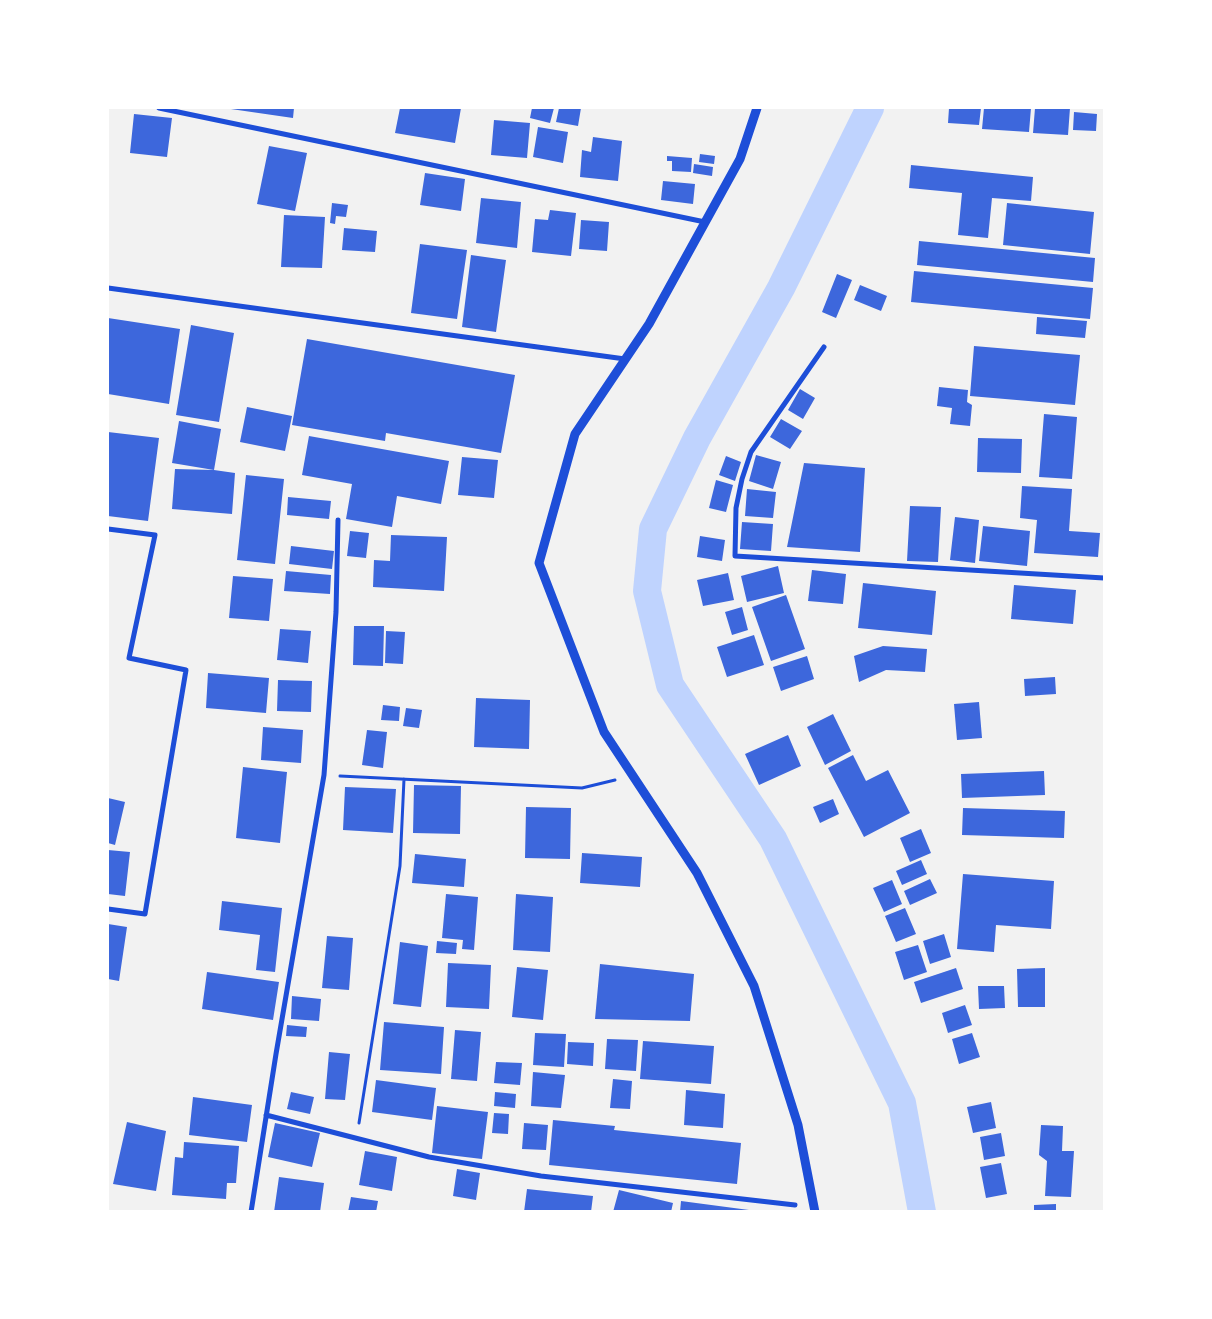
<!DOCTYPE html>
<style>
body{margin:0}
#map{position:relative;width:1212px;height:1319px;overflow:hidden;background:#f2f2f2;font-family:"Source Serif 4",serif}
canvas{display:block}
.frame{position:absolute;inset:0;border:109px solid #fff;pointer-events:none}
</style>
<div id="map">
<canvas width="1212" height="1319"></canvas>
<div class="frame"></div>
</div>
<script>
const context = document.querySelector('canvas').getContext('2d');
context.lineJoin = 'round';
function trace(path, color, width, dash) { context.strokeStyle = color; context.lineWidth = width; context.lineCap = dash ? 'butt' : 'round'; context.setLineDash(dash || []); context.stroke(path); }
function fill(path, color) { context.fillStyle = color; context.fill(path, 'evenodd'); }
trace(new Path2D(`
 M870,108L781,288L697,438L653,529L647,591L670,685L773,839L902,1103L922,1212`), '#bfd3fe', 28);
fill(new Path2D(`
 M224,108H294L293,118Z
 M400,108H461L455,143L395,133Z
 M532,108H554L550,123L530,118Z
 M559,108H581L578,126L556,122Z
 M949,108H981L979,125L948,123Z
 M984,108H1031L1029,132L982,129Z
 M1035,108H1070L1068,135L1033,133Z
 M1074,112L1097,114L1096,131L1073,130Z
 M134,114L172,118L167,157L130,153Z
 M494,120L530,123L527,158L491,155Z
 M538,127L568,132L563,163L533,157Z
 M593,137L622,141L618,181L580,177L582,150L591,152Z
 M269,146L307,153L295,211L257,204Z
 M700,154L715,156L714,164L699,162Z
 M667,156L692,158L691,172L672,171V161H667Z
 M694,164L713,167L712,176L693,173Z
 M911,165L1033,177L1031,201L992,198L988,238L958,235L962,193L909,188Z
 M425,173L465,179L461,211L420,205Z
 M663,181L695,184L693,204L661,200Z
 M481,198L521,202L517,248L476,243Z
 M332,203L348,205L346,217L336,216L335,224L330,223Z
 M1007,203L1094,212L1090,254L1003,245Z
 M550,210L576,213L571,256L532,252L535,219L548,220Z
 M284,215L325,217L322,268L281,267Z
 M581,220L609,222L607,251L579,249Z
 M344,228L377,231L375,252L342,250Z
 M919,241L1095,258L1093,282L917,265Z
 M420,244L467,250L457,319L411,313Z
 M471,255L506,260L496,332L462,327Z
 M914,271L1093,288L1090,319L911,302Z
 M837,274L852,280L836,318L822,312Z
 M860,285L887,296L881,311L854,300Z
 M1037,317L1087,321L1085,338L1036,334Z
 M108,318L180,329L169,404L108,394Z
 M191,325L234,333L219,422L176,415Z
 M307,339L515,375L501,453L386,433L385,441L292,425Z
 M974,346L1080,355L1075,405L970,396Z
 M939,387L968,390L967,402L972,405L970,426L950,424L952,408L937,406Z
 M800,389L815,398L803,419L788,410Z
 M247,407L292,416L285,451L240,442Z
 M1044,414L1077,417L1072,479L1039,477Z
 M781,419L802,431L790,449L770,437Z
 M179,421L221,429L214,470L235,473L232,514L172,509L175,469L214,470L172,463Z
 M108,432L159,438L148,521L108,516Z
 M309,436L449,461L441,504L397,496L392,527L346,519L352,484L302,475Z
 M978,438L1022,439L1021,473L977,472Z
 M756,455L781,462L773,489L749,481Z
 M726,456L741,462L735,481L719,475Z
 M462,457L498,460L494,498L458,495Z
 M804,463L865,468L860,552L787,547Z
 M246,475L284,479L275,564L237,560Z
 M716,480L733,485L726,512L709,508Z
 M1022,486L1072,489L1069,531L1100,533L1098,557L1034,553L1037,520L1020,518Z
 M747,489L776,492L773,518L745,516Z
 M288,497L331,501L329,519L287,515Z
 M910,506L941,507L938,562L907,561Z
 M955,517L979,520L975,563L950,560Z
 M742,522L773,524L771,551L740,549Z
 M983,526L1030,531L1027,566L979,561Z
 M350,531L369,533L366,558L347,556Z
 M391,535L447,537L444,591L373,587L374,560L390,561Z
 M700,536L725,540L722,561L697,557Z
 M291,546L334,551L332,569L289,564Z
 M778,566L784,593L747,602L741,576Z
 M812,570L846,574L843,604L808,601Z
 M286,571L331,575L330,594L284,591Z
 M728,573L734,600L703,606L697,580Z
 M233,576L273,579L269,621L229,618Z
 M863,583L936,591L932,635L858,628Z
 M1014,585L1076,590L1073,624L1011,619Z
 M786,595L805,649L771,661L752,607Z
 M742,607L748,630L732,635L725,612Z
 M354,626H384L383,666L353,665Z
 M280,629L311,631L308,663L277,660Z
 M386,631L405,632L403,664L385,663Z
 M754,635L764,665L727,677L717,647Z
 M883,646L927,649L925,672L886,670L859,682L854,656Z
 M807,656L814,679L781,691L773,667Z
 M208,673L269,678L266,713L206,708Z
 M1055,677L1056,694L1025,696L1024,679Z
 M278,680L312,681L311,712L277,711Z
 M476,698L530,700L529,749L474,747Z
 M979,702L982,738L957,740L954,704Z
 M383,705L400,707L399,721L381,720Z
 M406,708L422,710L419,728L403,726Z
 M833,714L851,751L825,765L807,727Z
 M263,727L303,730L301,763L261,760Z
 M367,730L387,732L383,768L362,765Z
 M788,735L801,766L759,785L745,754Z
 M853,755L866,781L888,770L910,813L864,837L828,768Z
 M243,767L287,772L280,843L236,838Z
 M1044,771L1045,795L962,798L961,774Z
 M414,785L461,786L460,834L413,833Z
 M345,787L396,789L393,833L343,830Z
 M108,798L125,802L115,845L108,843Z
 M833,799L839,814L820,823L813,807Z
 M526,807L571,808L570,859L525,858Z
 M963,808L1065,811L1064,838L962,835Z
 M921,829L931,853L910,862L900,838Z
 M108,850L130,852L125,896L108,894Z
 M582,853L642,857L640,887L580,883Z
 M415,854L466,859L464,887L412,883Z
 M921,860L927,874L902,885L896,871Z
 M963,874L1054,881L1051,929L996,925L994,952L957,949Z
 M930,879L937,893L910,905L904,891Z
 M892,880L902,904L884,912L873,888Z
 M446,894L478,897L474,950L462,949L463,940L442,938Z
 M516,894L553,897L550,952L513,950Z
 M222,901L282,908L275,972L256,970L260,935L219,930Z
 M905,908L916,934L896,942L885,916Z
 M108,924L127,927L119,981L108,979Z
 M944,934L951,957L930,964L923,941Z
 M327,936L353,938L349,990L322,988Z
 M437,941L457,943L456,954L436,953Z
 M400,942L428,946L421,1007L393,1004Z
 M918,945L927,972L904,980L895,952Z
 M448,963L491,965L489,1009L446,1007Z
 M600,964L694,974L690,1021L595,1019Z
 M517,967L548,970L543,1020L512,1017Z
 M956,968L963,989L921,1003L914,982Z
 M1045,968V1007H1018L1017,969Z
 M207,972L279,982L273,1020L202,1009Z
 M978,986H1004L1005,1008L979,1009Z
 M292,996L321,999L319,1021L291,1019Z
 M965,1005L972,1025L948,1033L942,1013Z
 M384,1022L444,1027L441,1074L380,1070Z
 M287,1025L307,1027L306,1037L286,1036Z
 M455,1030L481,1032L477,1081L451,1079Z
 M535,1033L566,1034L564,1067L533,1065Z
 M972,1033L980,1057L959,1064L952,1039Z
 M607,1039L638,1040L636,1071L605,1069Z
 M643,1041L714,1046L711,1084L640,1079Z
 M568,1042L594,1043L593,1066L567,1064Z
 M329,1052L350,1054L345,1100L325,1099Z
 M496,1062L522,1063L520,1085L494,1083Z
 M533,1072L565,1075L561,1108L531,1106Z
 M613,1079L632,1081L630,1109L610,1108Z
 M376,1080L436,1088L432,1120L372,1112Z
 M686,1090L725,1094L723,1128L684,1125Z
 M291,1092L314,1097L310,1114L287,1109Z
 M495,1092L516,1094L515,1108L494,1106Z
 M193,1097L252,1105L247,1142L189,1135Z
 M991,1102L996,1128L973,1133L967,1107Z
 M437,1106L488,1112L482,1159L432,1153Z
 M494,1113L509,1114L508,1134L492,1133Z
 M553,1120L615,1126L614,1130L741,1143L737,1184L549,1165Z
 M127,1122L166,1131L156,1191L113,1184Z
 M275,1123L320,1133L312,1167L268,1157Z
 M524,1123L548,1125L546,1150L522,1149Z
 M1041,1125L1063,1126L1062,1151H1074L1071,1197L1045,1196L1047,1161L1039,1155Z
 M1001,1133L1005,1156L984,1160L980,1137Z
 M184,1142L239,1146L236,1183H227L226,1199L172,1195L175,1157L183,1158Z
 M365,1151L397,1157L392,1191L359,1185Z
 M1001,1163L1007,1194L986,1198L980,1167Z
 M457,1169L480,1173L476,1200L453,1196Z
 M279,1177L324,1183L320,1212H274Z
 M527,1189L593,1196L591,1212H524Z
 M619,1190L673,1203L671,1212H613Z
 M351,1197L378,1201L376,1212H348Z
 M681,1201L749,1210L748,1212H680Z
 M1056,1204V1212H1034V1205Z`), '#3d67dc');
trace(new Path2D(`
 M340,776L582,788L615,780
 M359,1123L400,866L404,779`), '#1d4ed8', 3);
trace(new Path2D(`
 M159,108L705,222
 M108,288L625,359
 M824,347L751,452L742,479L736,508L735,556L1104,578
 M108,529L155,535L129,658L186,670L145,914L108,909
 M266,1115L429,1157L541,1176L795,1205
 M251,1212L276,1054L324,775L336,612L338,520`), '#1d4ed8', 5);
trace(new Path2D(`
 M757,108L740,159L649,324L575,434L539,563L604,732L697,873L754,986L798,1125L815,1212`), '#1d4ed8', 9);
</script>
